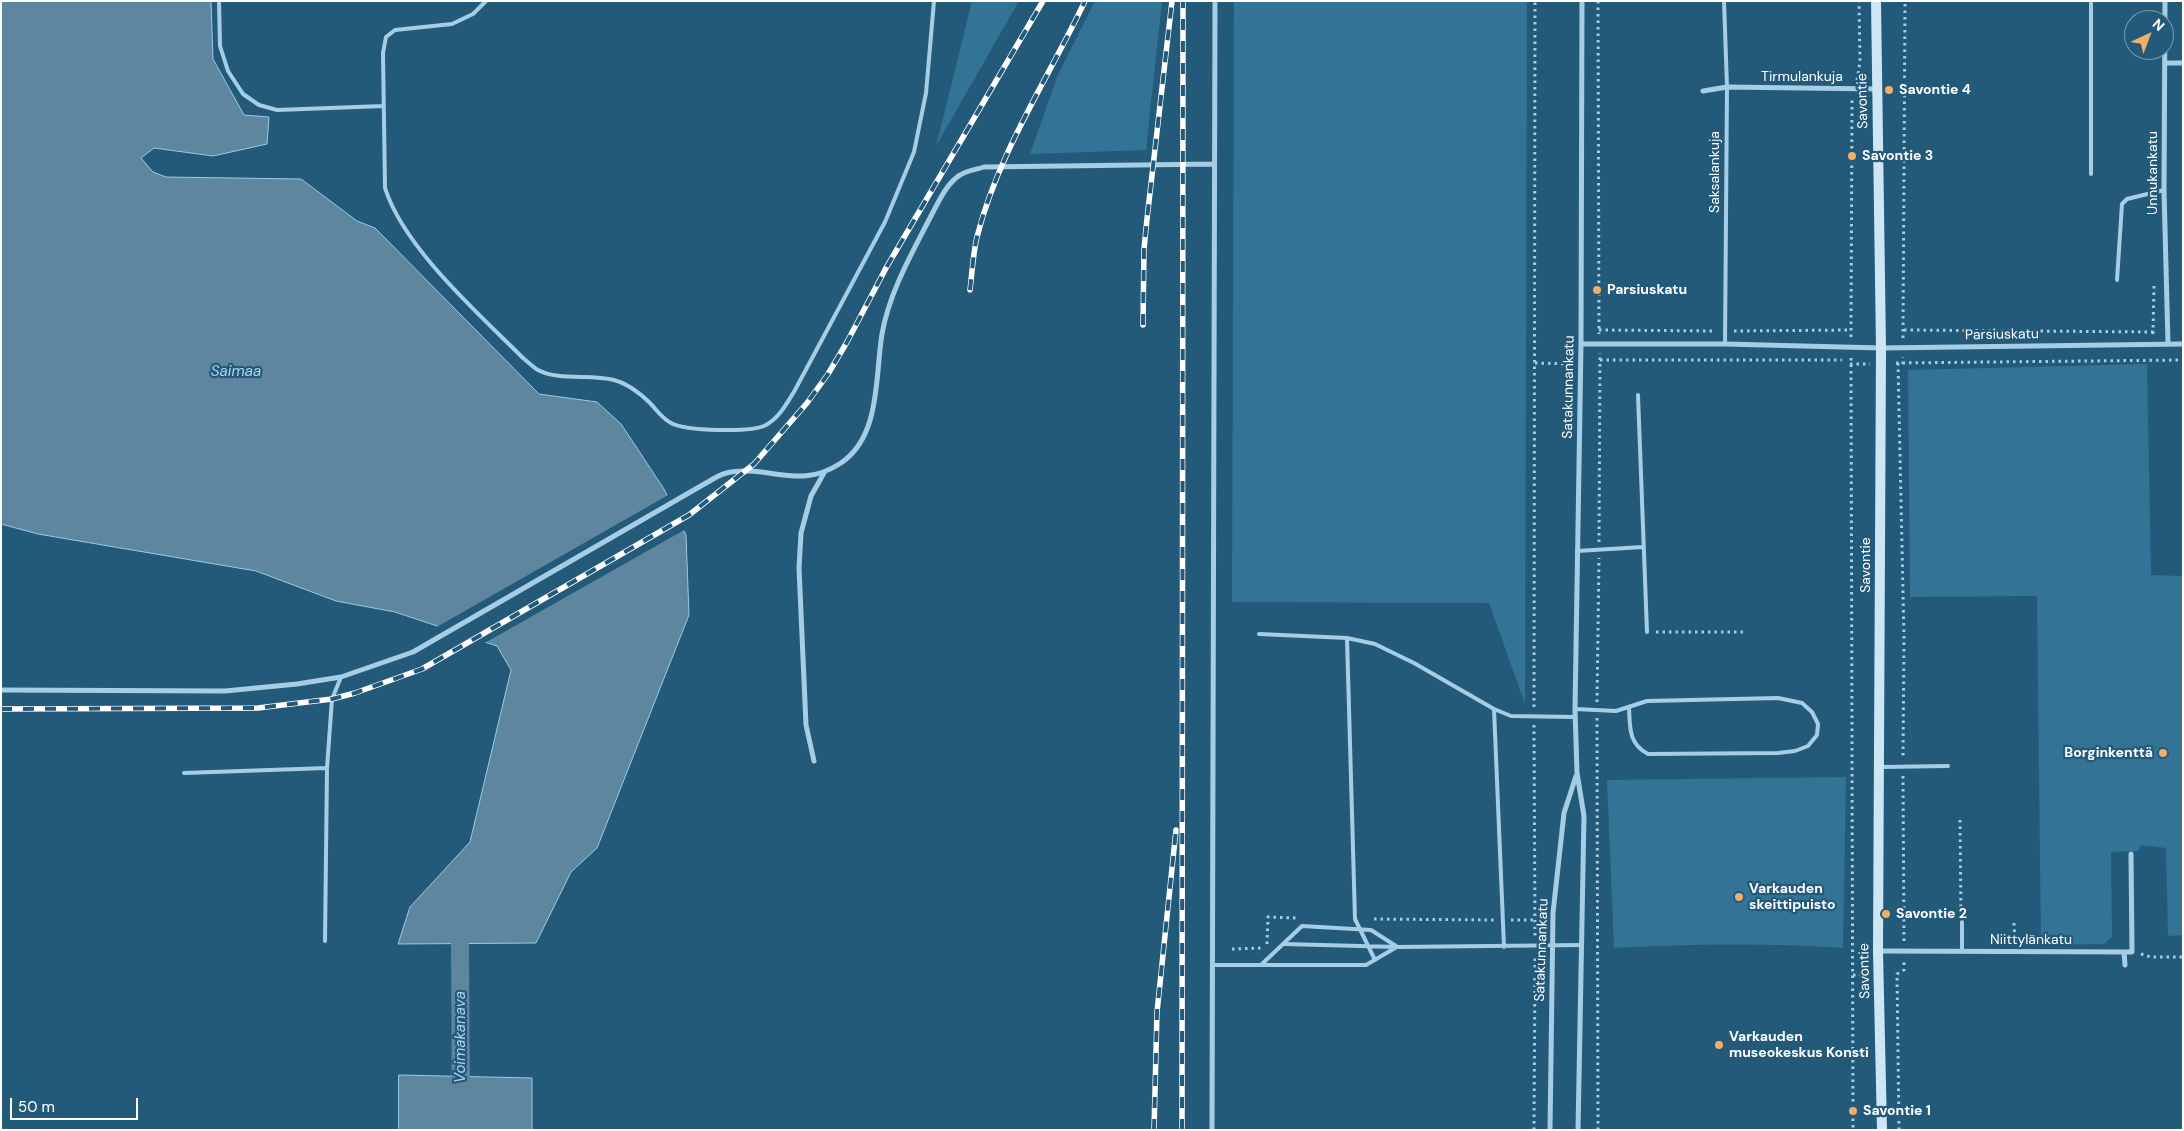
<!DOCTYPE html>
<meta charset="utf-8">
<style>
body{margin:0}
#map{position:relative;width:2184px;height:1131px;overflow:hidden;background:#235a7a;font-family:"DM Sans",sans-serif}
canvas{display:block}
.frame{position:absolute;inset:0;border:2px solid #fff;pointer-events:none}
.north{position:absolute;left:2124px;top:10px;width:50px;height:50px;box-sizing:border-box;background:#235a7a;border:1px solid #7b9caf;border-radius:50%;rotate:43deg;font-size:14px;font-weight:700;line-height:20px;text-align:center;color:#fff}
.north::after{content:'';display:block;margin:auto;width:18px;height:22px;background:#f0ae67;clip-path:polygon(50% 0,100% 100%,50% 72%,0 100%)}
.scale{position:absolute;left:10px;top:1098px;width:128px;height:22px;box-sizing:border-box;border:2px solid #fff;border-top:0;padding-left:6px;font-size:15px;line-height:18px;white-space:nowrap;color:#fff;-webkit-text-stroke:4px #235a7a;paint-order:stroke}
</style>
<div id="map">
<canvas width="2184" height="1131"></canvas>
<div class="frame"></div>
<div class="north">N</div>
<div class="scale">50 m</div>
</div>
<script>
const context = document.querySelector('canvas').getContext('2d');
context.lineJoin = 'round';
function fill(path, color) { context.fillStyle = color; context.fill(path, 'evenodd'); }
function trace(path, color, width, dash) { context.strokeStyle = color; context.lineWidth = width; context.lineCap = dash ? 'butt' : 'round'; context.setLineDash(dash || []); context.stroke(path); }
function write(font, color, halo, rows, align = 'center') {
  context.font = font + ' "DM Sans",sans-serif'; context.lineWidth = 4.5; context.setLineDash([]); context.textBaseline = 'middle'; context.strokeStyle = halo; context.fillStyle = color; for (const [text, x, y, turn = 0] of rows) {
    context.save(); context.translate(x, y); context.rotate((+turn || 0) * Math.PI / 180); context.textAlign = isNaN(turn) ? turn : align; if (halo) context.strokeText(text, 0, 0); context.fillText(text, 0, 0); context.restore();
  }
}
fill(new Path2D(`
 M972,1H1019L936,146Z
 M1095,1H1162L1146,150L1030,154L1057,77Z
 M1234,1H1527L1525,704L1489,603L1232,602Z
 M2147,364L2151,575L2183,576V935L2168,936L2166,848L2141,845L2138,851L2111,852L2112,937L2104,944L2041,945L2037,596L1910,597L1908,370Z
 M1846,777L1843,948C1767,943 1690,944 1614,948L1607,780Z`), '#337395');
const water = new Path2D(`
 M1,1H211L213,59L244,115L269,117L267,144L213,156L154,148L141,158L153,172L166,177L301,179L357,221L375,228L539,394L597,402L621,424L664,489L686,535L689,615L597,848L571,872L536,943L398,944L410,907L470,842L511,670L497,646L395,612L336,601L256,571L38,534L1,524Z
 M399,1075L532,1078V1130H399Z`);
fill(water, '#5e879f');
trace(water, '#99cbe6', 1);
fill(new Path2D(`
 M670,494L686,529L483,644L435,628Z`), '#235a7a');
trace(new Path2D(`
 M460,944L461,1130`), '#5e879f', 18);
trace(new Path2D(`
 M1598,1L1599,334
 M1857,80L1860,62L1859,1
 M1599,330L1716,331
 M1904,330L2155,332
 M1734,331L1851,330
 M2153,334L2154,286
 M1851,337L1852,98
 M1903,338L1905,1
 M1851,358L1853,1130
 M1600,360H1842
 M1535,363L1572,364
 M1896,363L2183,360
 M1898,363L1904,638L1903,758
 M1850,364H1870
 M1903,364V357
 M1599,542L1600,353
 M1656,632H1746
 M1597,702L1599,558
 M1534,707L1535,1
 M1597,718L1598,1130
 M1534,725L1535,937
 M1903,776L1904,943
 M1960,820L1961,914
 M1374,919L1495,920
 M1511,920H1535
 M2014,923L2015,943
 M1267,944L1268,917L1297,918
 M1232,949L1262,948
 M2141,954L2151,957H2183
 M1853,975H1866
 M1534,1130L1535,955
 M1899,1130L1897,974L1904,970V961`), '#a5cee5', 3, [2.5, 4]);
trace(new Path2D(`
 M219,1L220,46L228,71L243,94L259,105L277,110L383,106
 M486,1L473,14L452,24L395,30L386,37L383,53L385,188C404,248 478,313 523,358C528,362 533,367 538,370C558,381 591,374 614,380C626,383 640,393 649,402C657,410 661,418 671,423C686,431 751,433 766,425C780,417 787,403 795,390L885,222L914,152L926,93L934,1
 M1724,1L1727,87L1725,344
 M2091,174V1
 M2117,280L2122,204L2127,199L2164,190
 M1638,395L1647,632
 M1577,551L1643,547
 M1259,634L1347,638L1375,644L1414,663L1494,709L1511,716L1575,717
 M1347,638L1355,919L1375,960
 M1494,709L1504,947
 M1575,709L1616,711L1647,701L1778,698L1802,703L1812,712L1818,724L1817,735L1808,746L1795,751L1778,753L1648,754C1628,744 1630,726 1629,707
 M1881,767L1948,766
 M184,773L327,768
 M1962,922V951
 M325,941L327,768L332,699L341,677
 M1284,944L1397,947L1582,945
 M1262,964L1302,926L1371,930L1396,946
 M1212,965H1366L1395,948`), '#a5cee5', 4);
trace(new Path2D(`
 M2165,1L2164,190L2168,344
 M2165,63H2183
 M1703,91L1727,87L1876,89
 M1581,344H1725L1881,348L2183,344
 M1,690L225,691L297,684L341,677L413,652L713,479C718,476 725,473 731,472C772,466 800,490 841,463C881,436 875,376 882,334C889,293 912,253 931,216C938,203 945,187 956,178C963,171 975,170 984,167L1214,164
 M814,761L806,725L799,568L801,533L811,496L824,473
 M1878,951L2132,952L2131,854
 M2124,952L2125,965
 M1212,1130L1215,1
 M1550,1130L1553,913L1564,813L1576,776
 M1578,1130L1584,816L1577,773L1575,709L1581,344L1582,1`), '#a5cee5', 5);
trace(new Path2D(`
 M1876,1L1881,348L1878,951L1882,1130`), '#cee6f4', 10);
const rail = new Path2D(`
 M970,290C972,273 973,254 977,237C998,153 1048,79 1085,1
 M1143,325L1144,249L1147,219L1172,1
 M1,709L258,708L332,699L355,693L422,669L689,515L754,464L807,403L828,374L847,342L886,268L1043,1
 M1154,1130L1157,1012L1176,830
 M1182,1130L1183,1`);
trace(rail, '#fff', 5.5);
trace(rail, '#235a7a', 4, [11]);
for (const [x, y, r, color] of [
 [1889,90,5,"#f0ae67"],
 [1852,156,5,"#f0ae67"],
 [1597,290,5,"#f0ae67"],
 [2163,753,5,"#f0ae67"],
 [1739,897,5,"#f0ae67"],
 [1886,914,5,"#f0ae67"],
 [1719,1045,5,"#f0ae67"],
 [1853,1111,5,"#f0ae67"]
]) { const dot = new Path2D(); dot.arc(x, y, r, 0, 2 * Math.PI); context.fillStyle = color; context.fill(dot); trace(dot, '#235a7a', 2); }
write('14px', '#fff', '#235a7a', [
 ["Tirmulankuja",1802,77],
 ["Savontie",1863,101,-91],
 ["Saksalankuja",1715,172,-90],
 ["Unnukankatu",2153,173,-90],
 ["Parsiuskatu",2002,335,-1],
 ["Satakunnankatu",1569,387,-89],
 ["Savontie",1866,565,-90],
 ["Niittylänkatu",2031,940],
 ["Satakunnankatu",1542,950,-88],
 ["Savontie",1865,971,-91]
]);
write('bold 14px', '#fff', '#235a7a', [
 ["Savontie 4",1899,90],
 ["Savontie 3",1862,156],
 ["Parsiuskatu",1607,290],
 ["Borginkenttä",2153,753,"right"],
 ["Varkauden",1749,889],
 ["skeittipuisto",1749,905],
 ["Savontie 2",1896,914],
 ["Varkauden",1729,1037],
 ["museokeskus Konsti",1729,1053],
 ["Savontie 1",1863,1111]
], 'left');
write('italic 15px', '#b0d7ed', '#235a7a', [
 ["Saimaa",236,372],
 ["Voimakanava",461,1037,-90]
]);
</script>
